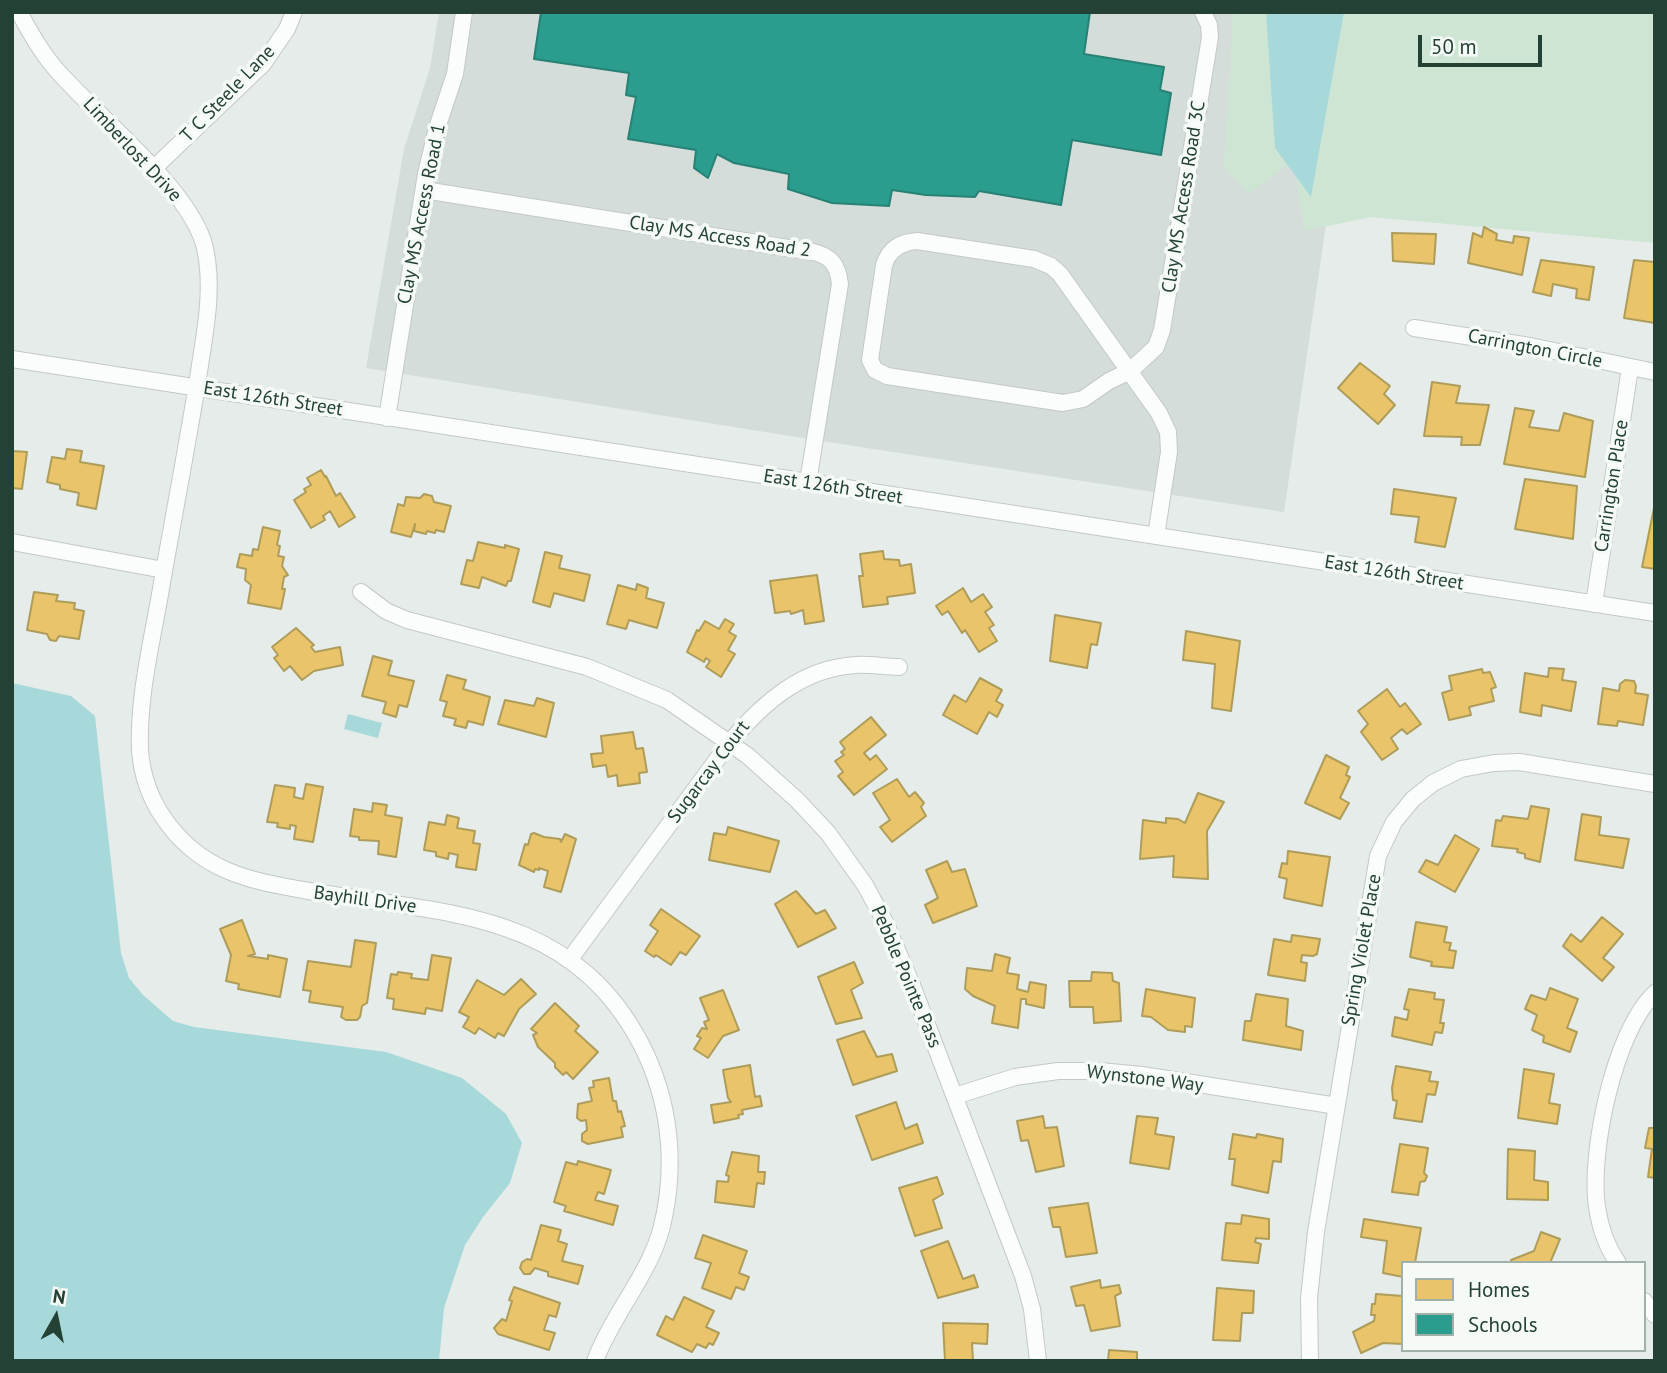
<!DOCTYPE html>
<style>
body{margin:0}
#map{position:relative;width:1667px;height:1373px;overflow:hidden;background:#e6ece9;font-family:"PT Sans",sans-serif}
canvas{display:block}
.frame{position:absolute;inset:0;border:14px solid #234135;pointer-events:none}
.legend{position:absolute;left:1401px;top:1261px;width:245px;height:91px;box-sizing:border-box;background:#f5faf7;border:2px solid #a1b0a9;margin:0;padding:9px 12px;list-style:none;font-size:21px;color:#234135}
.legend li{display:flex;align-items:center;gap:14px;height:35px}
.legend b{width:35px;border:2px solid #a1b0a9}
.north{position:absolute;left:21px;top:1282px;width:70px;height:70px;-webkit-text-stroke:5px #f5faf7;paint-order:stroke;rotate:9deg;font-size:19px;font-weight:700;line-height:28px;text-align:center;color:#234135}
.north::after{content:'';display:block;margin:auto;width:24px;height:32px;background:#234135;clip-path:polygon(50% 0,100% 100%,50% 72%,0 100%)}
.scale{position:absolute;left:1418px;top:35px;width:124px;height:32px;box-sizing:border-box;border:4px solid #234135;border-top:0;padding-left:9px;font-size:21px;line-height:24px;white-space:nowrap;color:#234135;-webkit-text-stroke:5px #f5faf7;paint-order:stroke}
</style>
<div id="map">
<canvas width="1667" height="1373"></canvas>
<div class="frame"></div>
<ul class="legend">
<li><b style="height:19px;background:#e9c46a"></b>Homes</li>
<li><b style="height:19px;background:#2a9d8f"></b>Schools</li>
</ul>
<div class="north">N</div>
<div class="scale">50 m</div>
</div>
<script>
const context = document.querySelector('canvas').getContext('2d');
context.lineJoin = 'round';
function fill(path, color) { context.fillStyle = color; context.fill(path, 'evenodd'); }
function trace(path, color, width, dash) { context.strokeStyle = color; context.lineWidth = width; context.lineCap = dash ? 'butt' : 'round'; context.setLineDash(dash || []); context.stroke(path); }
function write(font, color, halo, rows, align = 'center') {
  context.font = font + ' "PT Sans",sans-serif'; context.lineWidth = 7; context.setLineDash([]); context.textBaseline = 'middle'; context.strokeStyle = halo; context.fillStyle = color; for (const [text, x, y, turn = 0] of rows) {
    context.save(); context.translate(x, y); context.rotate((+turn || 0) * Math.PI / 180); context.textAlign = isNaN(turn) ? turn : align; if (halo) context.strokeText(text, 0, 0); context.fillText(text, 0, 0); context.restore();
  }
}
fill(new Path2D(`
 M439,12H1357L1284,512L815,440L366,368L404,149L430,68Z`), '#d4ddd9');
fill(new Path2D(`
 M1233,12H1655V243L1371,217L1304,231L1294,161L1248,194L1224,167Z`), '#cfe5d4');
fill(new Path2D(`
 M1266,12H1344L1311,197L1275,148Z
 M12,683L71,696L95,716L121,953L129,978L143,995L173,1021L194,1027L386,1052L462,1078L506,1114L522,1143L510,1183L483,1217L465,1245L444,1308L439,1361H12Z
 M348,714L382,723L378,738L344,729Z`), '#a7d8da');
const homes = new Path2D(`
 M1484,227L1497,234L1496,240L1513,243L1514,236L1529,238L1522,275L1468,263L1473,233L1482,237Z
 M1392,233L1436,234L1434,264L1393,261Z
 M1541,260L1594,267L1589,300L1576,298L1577,289L1553,284L1551,296L1533,292Z
 M1634,260L1655,262V323L1624,318Z
 M1360,363L1390,386L1384,394L1395,405L1378,424L1338,388Z
 M1432,382L1460,386L1456,403L1489,405L1480,445H1461L1462,437L1424,436Z
 M1515,408L1534,411L1529,427L1559,431L1564,413L1593,421L1585,477L1504,464Z
 M67,449L82,451L80,462L104,466L96,509L77,505L79,493L60,489V485L47,482L52,457L65,459Z
 M12,451L27,452L22,489L12,488Z
 M321,470L325,477L326,476L336,496L340,493L355,517L339,527L330,511L323,516L325,520L311,528L294,500L306,492L304,489L311,485L307,478Z
 M1525,479L1577,486L1573,539L1515,529Z
 M1394,489L1456,498L1445,547L1415,542L1419,517L1391,514Z
 M424,494L432,496L434,502L451,506L444,532L436,530L435,533L427,531L426,534L414,531L415,524L411,537L391,532L398,504L404,506L406,497L420,498Z
 M1655,503V569L1642,567Z
 M263,527L280,531L277,545L280,546L278,556L284,557L282,566L288,575L284,577L282,589H285L281,609L248,603L251,585L245,580L246,569L237,567L240,554L252,556L253,549L258,550Z
 M478,542L505,548V545L519,549L511,581H508L506,586L482,577L479,588L461,584L467,560L473,561Z
 M883,551L884,559L899,560L900,566L911,564L915,593L887,597L888,604L863,607L859,576H863L860,554Z
 M545,552L562,556L559,568L590,575L584,601L554,593L550,607L533,602Z
 M817,575L824,621L805,624L803,610L791,614L790,611L775,613L770,581Z
 M637,584L648,588L646,598L664,603L657,628L629,620L626,629L607,624L618,585L636,590Z
 M963,588L971,602L983,594L992,607L985,612L994,625L989,628L997,641L979,652L965,630L962,633L948,611L942,615L936,606Z
 M34,592L58,595L56,601L75,603L74,609L84,611L79,639L59,636L56,641L50,640L47,634L27,630Z
 M1055,615L1101,623L1097,645L1091,644L1087,668L1050,661Z
 M725,619L734,624L729,632L736,636L728,650L735,654L721,677L706,667L710,661L706,658L704,662L687,652L697,630L699,631L705,621L719,629Z
 M296,628L314,645L311,647L315,652L340,647L343,665L314,671L302,680L290,666L284,671L274,658L278,655L272,647Z
 M1186,631L1240,641L1231,711L1212,708L1215,664L1183,660Z
 M373,656L392,661L388,675L414,681L407,707L399,705L396,717L383,713L386,702L362,696Z
 M1549,668L1564,669L1562,680L1576,682L1571,711L1542,705L1541,716L1520,712L1525,673L1548,677Z
 M1482,669L1483,673L1490,672L1496,687L1491,689L1494,701L1469,707L1471,715L1449,720L1442,693L1452,690L1449,676Z
 M447,675L466,680L463,689L490,697L483,725L468,721L466,728L454,725L456,719L443,716L447,702L440,700Z
 M980,678L1002,690L996,701L1003,705L997,717L989,712L977,734L943,715L954,695L966,702Z
 M1625,680L1634,681L1636,686L1635,693L1648,695L1643,725L1618,721L1617,726L1598,724L1603,688L1619,691L1620,684Z
 M1387,689L1400,707L1405,703L1421,724L1407,734L1402,729L1391,738L1398,749L1382,760L1361,732L1368,724L1358,711Z
 M537,698L554,703L546,737L498,724L505,700L534,706Z
 M871,717L886,735L864,753L870,760L876,755L887,769L854,795L838,776L843,772L835,761L844,755L841,752L845,749L840,742Z
 M633,732L636,749L643,748L647,772L639,773L640,783L618,786L617,775L608,777L606,765L593,767L591,754L603,753L601,736Z
 M1326,755L1349,767L1346,775L1350,777L1340,798L1349,803L1340,819L1305,803Z
 M897,779L909,797L915,792L924,803L921,807L926,816L892,842L880,827L890,820L873,793Z
 M306,784L323,787L313,842L294,839L296,826L290,825V829L277,827L278,823L267,822L275,785L295,788L294,797L303,799Z
 M1198,793L1224,802L1207,831L1208,879L1173,877L1174,856L1140,859L1143,820L1166,823V818L1178,819L1185,823Z
 M373,803L387,805L385,815L402,818L396,857L378,854L379,841L359,840V837L350,836L354,809L372,812Z
 M1531,806L1549,809L1540,862L1525,858V854L1517,852L1518,849L1492,846L1496,820L1501,821L1503,816L1528,819Z
 M1582,814L1601,817L1599,835L1629,839L1623,868L1575,860Z
 M447,815L459,818L457,828L475,831L473,843L480,844L476,870L456,867L458,855L449,853L448,859L436,856V852L424,850L429,822L445,825Z
 M728,827L779,841L770,872L709,860L714,833L726,835Z
 M534,833L544,837L560,839L561,842L565,834L576,839L561,892L544,887L548,871L539,868V870L535,869L534,872L519,865L525,844L528,845L531,834Z
 M1455,835L1479,849L1455,892L1419,872L1426,860L1438,865Z
 M1288,851L1330,857L1322,906L1284,898L1287,879L1279,877L1282,863L1287,864Z
 M947,861L952,872L965,869L977,906L933,923L925,905L938,898L926,870Z
 M796,891L816,914L825,910L836,928L798,947L775,904Z
 M661,909L700,936L686,955L680,952L671,965L656,955L654,957L645,951L658,931L650,925Z
 M1602,917L1623,934L1603,958L1614,967L1602,981L1563,946L1571,934L1581,942Z
 M242,920L255,954L248,956L268,959V955L287,959L280,997L238,989L239,984L226,981L231,955L220,929Z
 M1416,922L1447,927L1444,942L1451,943L1449,950L1456,951L1453,968L1431,966L1432,962L1410,957Z
 M1292,935L1320,939L1317,954L1313,956L1302,955L1301,962L1307,963L1305,981L1268,975L1274,939L1291,942Z
 M355,940L376,943L367,1003L362,1006L360,1017L357,1020H346L341,1017L343,1007L309,1002L311,991L303,990L308,961L351,967Z
 M995,954L1010,958L1007,973L1019,975L1017,989L1028,992L1030,982L1046,985L1044,1008L1026,1004V999H1021L1018,1028L992,1023L995,1006L973,996L965,989L967,968L992,971Z
 M432,955L451,958L442,1011L426,1008L425,1014L393,1009L394,999L387,998L391,974L397,975L398,972L412,974L411,978L428,980Z
 M854,962L863,983L851,990L862,1018L836,1024L818,977Z
 M1092,972L1112,973L1113,981L1119,983L1121,1021L1094,1023L1093,1007H1070L1069,981H1091Z
 M521,979L536,994L519,1009L504,1036L498,1033L495,1038L479,1028L475,1034L463,1027L469,1017L459,1012L477,980L504,995Z
 M1550,988L1578,999L1567,1028L1577,1032L1570,1052L1543,1042L1544,1036L1532,1030L1537,1015L1525,1009L1531,995L1546,1000Z
 M1146,989L1195,998L1192,1027L1185,1026V1032L1168,1030L1151,1017L1142,1016Z
 M1409,989L1435,993L1434,999L1444,1000L1440,1023H1444L1442,1033L1435,1032L1432,1045L1392,1036L1395,1017L1407,1020L1409,1010L1404,1009Z
 M723,990L739,1030L723,1036L708,1058L694,1049L701,1038L697,1036L702,1028L707,1029L704,1022L709,1020L700,998Z
 M1256,994L1288,999L1286,1026L1303,1031L1301,1050L1243,1040L1245,1021H1251Z
 M555,1003L579,1026L575,1031L598,1052L573,1079L566,1072L563,1075L555,1067V1063L538,1047L533,1035L537,1033L531,1029Z
 M864,1031L877,1057L892,1054L897,1071L853,1085L837,1040Z
 M750,1065L755,1097L760,1096L762,1106L742,1110L743,1114L738,1115L739,1118L714,1123L711,1105L731,1102L728,1098L723,1070Z
 M1396,1066L1431,1072L1429,1081L1438,1082L1435,1095L1427,1094L1422,1122L1394,1118L1397,1101L1393,1100L1392,1088Z
 M1524,1069L1554,1074L1549,1103L1560,1105L1557,1124L1518,1118Z
 M609,1078L613,1101H616L618,1112L621,1111L625,1126L621,1127L623,1137L588,1144L582,1141V1134L587,1130L586,1120L581,1121L577,1118L578,1104L592,1101L589,1088L594,1087L593,1081Z
 M896,1102L905,1129L917,1124L923,1143L872,1160L856,1116Z
 M1043,1116L1045,1128L1057,1127L1064,1166L1036,1172L1028,1140L1021,1141L1017,1121Z
 M1137,1116L1158,1118L1155,1134L1174,1137L1169,1169L1130,1163Z
 M1649,1128H1655V1178L1648,1177L1652,1149L1645,1148Z
 M1233,1134L1256,1138L1257,1134L1283,1139L1281,1162L1273,1161L1268,1193L1232,1185L1235,1159H1229Z
 M1400,1144L1428,1148L1424,1173L1427,1176L1425,1181L1420,1182L1418,1195L1392,1192Z
 M1508,1149L1535,1151L1534,1180L1548,1182V1200L1507,1199Z
 M732,1152L759,1156L758,1172H765L764,1184L757,1183L754,1207L715,1202L717,1181L728,1182L729,1176L726,1175Z
 M578,1161L611,1170L604,1194L598,1192L595,1200L618,1206L613,1225L564,1211L566,1206L554,1202L566,1162L577,1165Z
 M937,1177L943,1194L933,1200L942,1228L915,1236L899,1188Z
 M1088,1203L1097,1253L1066,1257L1060,1227H1053L1049,1208Z
 M1242,1215L1269,1219V1239L1256,1238L1255,1242L1261,1244L1258,1263L1222,1260L1226,1223L1241,1224Z
 M1364,1219L1421,1228L1415,1263H1403V1277L1383,1273L1387,1241L1361,1237Z
 M541,1225L561,1230L558,1241L567,1244L562,1261L583,1266L578,1284L548,1276V1272L535,1268L530,1274H524L520,1268L522,1262L527,1259L531,1260Z
 M1541,1232L1560,1239L1550,1263H1512L1511,1260L1534,1251Z
 M703,1235L747,1251L739,1273L749,1277L744,1290L736,1287L731,1299L702,1288L711,1263L695,1258Z
 M948,1241L963,1279L974,1275L978,1287L938,1298L921,1251Z
 M1100,1280L1101,1288L1119,1285L1121,1293L1115,1296L1120,1326L1091,1331L1084,1305L1076,1306L1071,1287Z
 M514,1287L560,1303L556,1317L549,1315L544,1330L555,1333L549,1350L498,1334L494,1328L502,1319L506,1321L512,1301L509,1300Z
 M1217,1288L1254,1291L1253,1313H1242L1240,1341L1213,1340Z
 M1376,1294L1403,1296V1344L1383,1343L1361,1353L1353,1332L1374,1321L1375,1315H1371L1372,1304H1375Z
 M684,1297L714,1311L706,1327L719,1333L713,1345L709,1343L706,1348L697,1344L692,1352L657,1335L666,1316L673,1320Z
 M943,1323L988,1324L987,1344L972,1343L973,1361H945Z
 M1109,1350L1137,1352V1361H1108Z`);
fill(homes, '#e9c46a');
trace(homes, '#ae9d5a', 2);
const schools = new Path2D(`
 M541,12H1090L1084,54L1164,67L1160,90L1171,93L1161,155L1072,140L1061,205L979,191L975,197L926,195L892,190L889,206L832,203L788,189L789,174L734,163L717,154L708,178L694,168L696,150L628,139L636,97L626,95L629,73L534,59Z`);
fill(schools, '#2a9d8f');
trace(schools, '#288174', 2);
const minor = new Path2D(`
 M19,12C32,36 45,59 64,78C104,122 192,192 205,248C214,289 205,331 199,372C187,448 172,524 159,600C150,650 138,700 140,751C142,774 150,798 163,817C199,871 249,881 309,891C440,914 569,908 641,1044C670,1100 677,1164 662,1226C651,1272 612,1315 595,1361
 M153,169L263,64L287,29L294,12
 M424,190L813,252C831,256 838,265 840,284L808,482
 M1414,328L1530,346L1655,372
 M12,359L1655,613
 M387,418L426,174L437,128L455,74L464,12
 M1156,536L1169,452L1168,432L1159,413L1060,274L1051,266L1034,259L917,241C901,242 889,249 884,265L870,360L875,370L887,376L1063,403L1083,399L1109,381L1130,371L1156,347L1162,330L1210,37L1209,25L1203,12
 M12,542L164,570
 M361,592L386,611L407,620L587,667L667,700L748,756L797,800L828,833L865,885L885,922L912,985L1023,1276L1032,1309L1038,1361
 M1594,604L1630,368
 M570,959L730,742C763,703 802,668 856,665C870,664 885,667 899,667
 M955,1096L1015,1077L1058,1071H1100L1142,1075L1337,1106
 M1618,1263C1606,1246 1600,1227 1597,1207C1589,1154 1614,1031 1655,993
 M1644,1301L1655,1315
 M1310,1361L1309,1298L1316,1232L1378,856L1394,822L1413,799L1433,783L1461,769L1494,763L1519,762L1655,784`);
trace(minor, '#c3c9c6', 18);
trace(minor, '#fbfcfc', 16);
write('19px', '#234135', '#f5faf7', [
 ["T C Steele Lane",228,94,-46],
 ["Limberlost Drive",132,150,47],
 ["Clay MS Access Road 3C",1184,197,-81],
 ["Clay MS Access Road 1",422,214,-79],
 ["Clay MS Access Road 2",720,237,9],
 ["Carrington Circle",1535,349,11],
 ["East 126th Street",273,399,9],
 ["Carrington Place",1612,486,-81],
 ["East 126th Street",833,487,9],
 ["East 126th Street",1394,573,9],
 ["Sugarcay Court",709,772,-53],
 ["Bayhill Drive",365,900,8],
 ["Spring Violet Place",1362,950,-80],
 ["Pebble Pointe Pass",906,977,67],
 ["Wynstone Way",1145,1079,7]
]);
</script>
